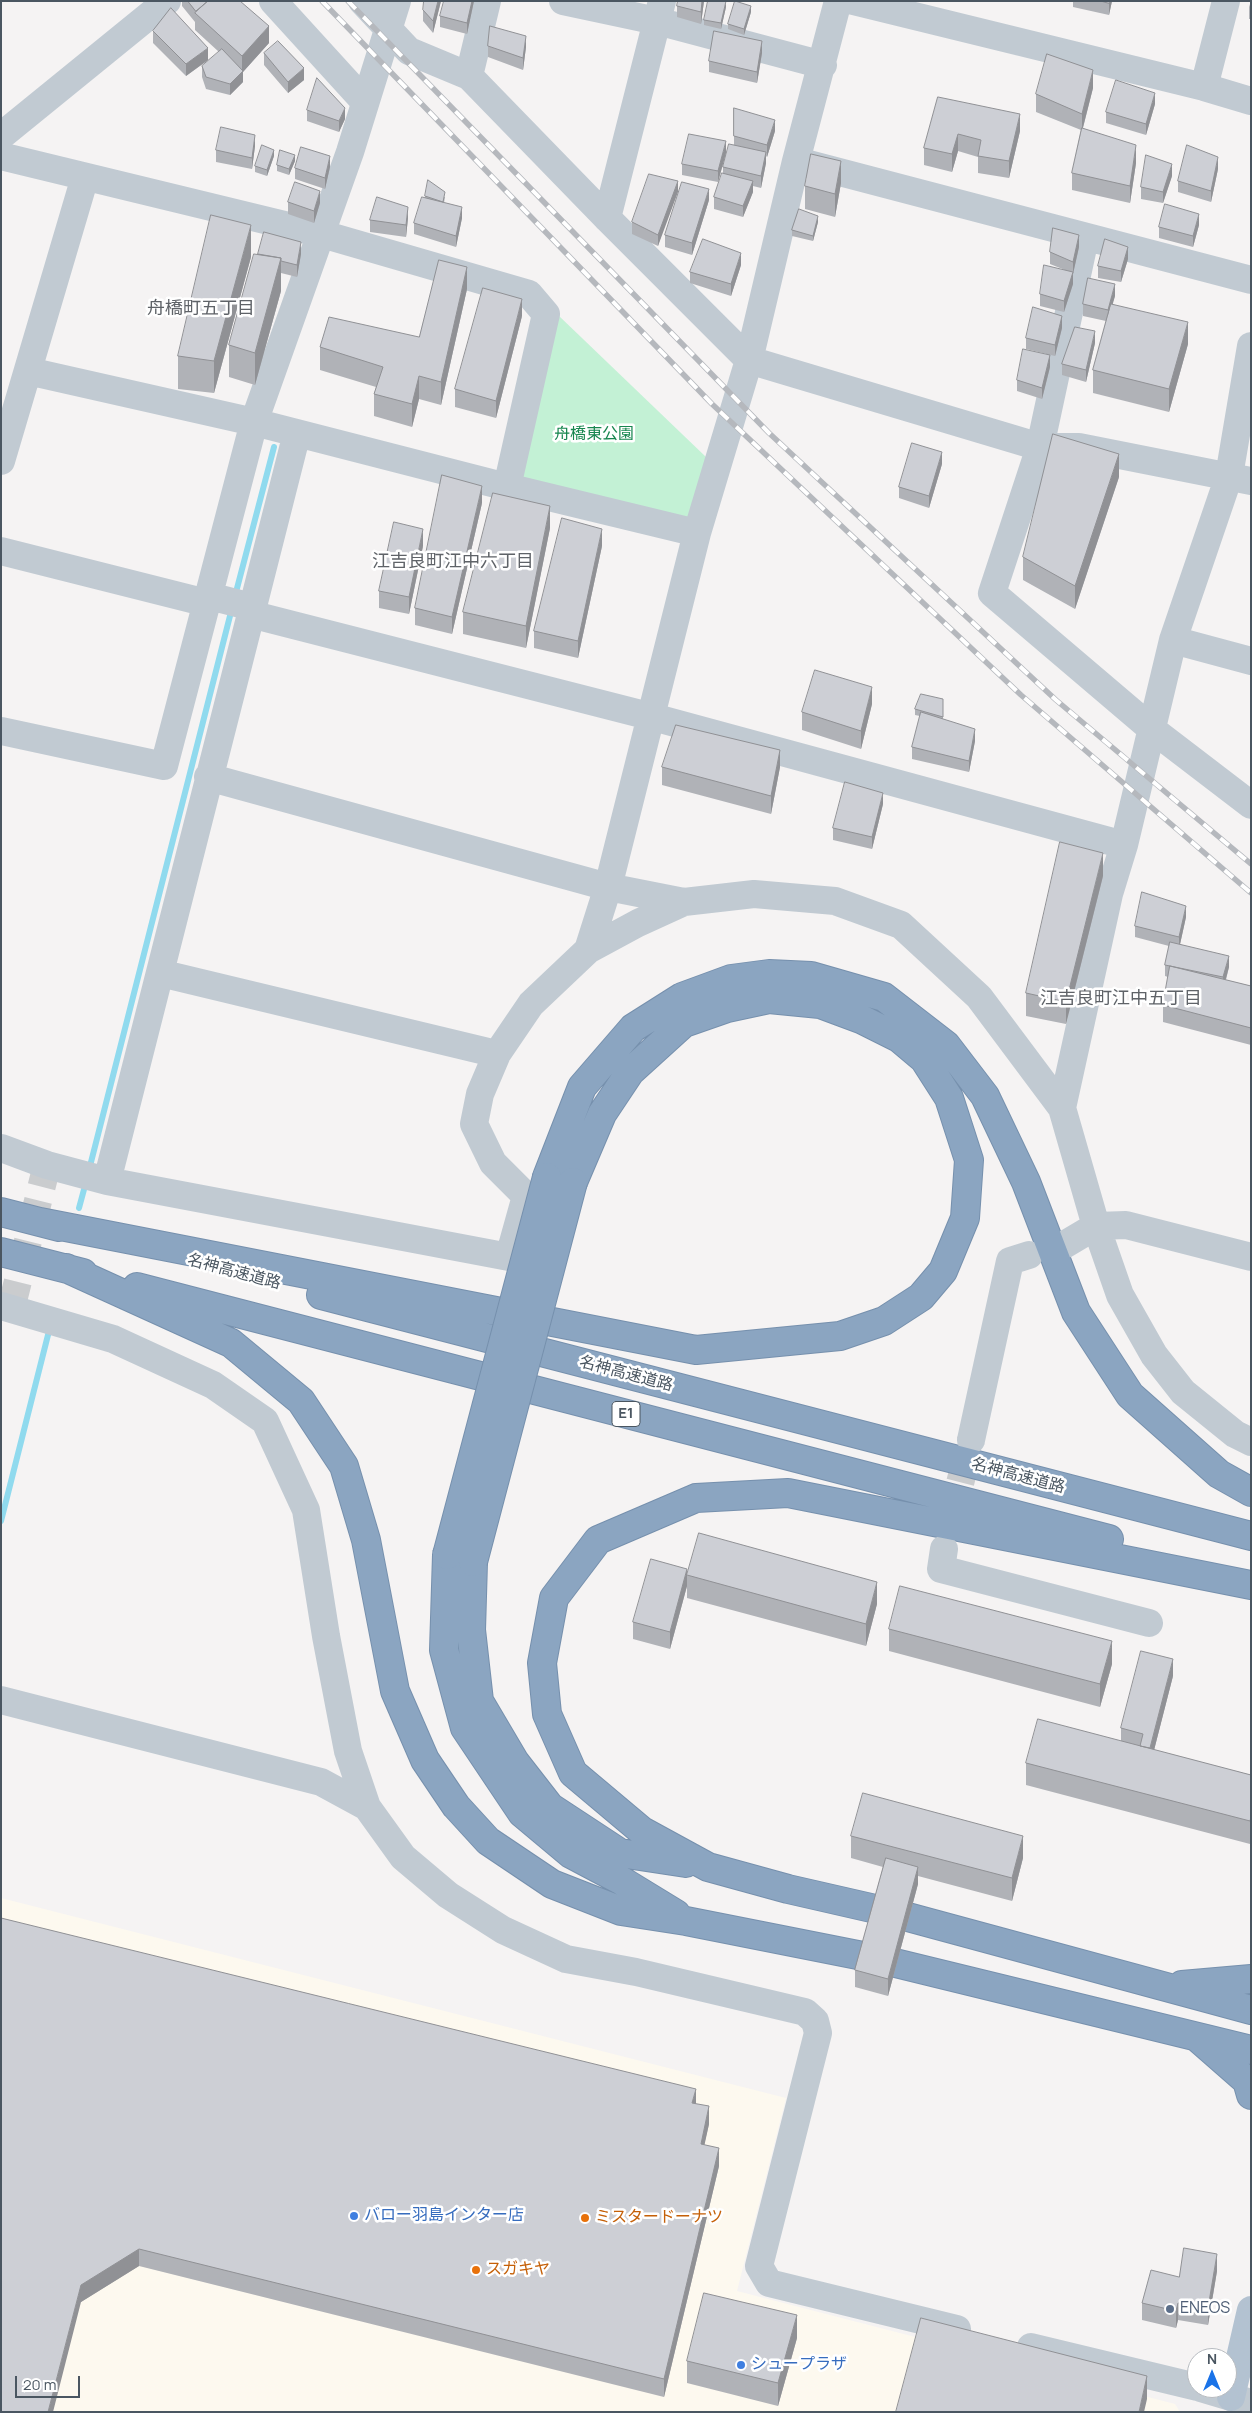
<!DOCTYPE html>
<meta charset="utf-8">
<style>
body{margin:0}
#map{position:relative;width:1252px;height:2413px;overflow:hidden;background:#f5f3f3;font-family:Manrope,sans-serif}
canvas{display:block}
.frame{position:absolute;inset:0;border:2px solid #4a5661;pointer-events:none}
.north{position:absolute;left:1187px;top:2348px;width:50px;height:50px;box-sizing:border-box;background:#fff;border:1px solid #b7bbc0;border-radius:50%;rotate:0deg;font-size:14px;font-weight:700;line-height:20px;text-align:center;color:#4a5661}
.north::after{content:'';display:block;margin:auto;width:18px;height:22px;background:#1a73e8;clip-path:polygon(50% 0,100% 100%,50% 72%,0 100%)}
.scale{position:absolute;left:15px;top:2376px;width:65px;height:22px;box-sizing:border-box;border:2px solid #4a5661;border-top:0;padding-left:6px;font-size:15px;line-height:18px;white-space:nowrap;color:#4a5661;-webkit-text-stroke:4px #fff;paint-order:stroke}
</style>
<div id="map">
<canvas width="1252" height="2413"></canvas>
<div class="frame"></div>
<div class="north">N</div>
<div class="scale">20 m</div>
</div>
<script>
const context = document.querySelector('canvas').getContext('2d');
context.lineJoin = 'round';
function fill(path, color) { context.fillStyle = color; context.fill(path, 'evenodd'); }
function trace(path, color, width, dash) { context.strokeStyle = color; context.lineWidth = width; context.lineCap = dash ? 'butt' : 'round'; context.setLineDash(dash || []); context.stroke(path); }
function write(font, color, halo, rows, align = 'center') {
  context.font = font + ' Manrope,"Noto Sans JP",sans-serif'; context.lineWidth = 5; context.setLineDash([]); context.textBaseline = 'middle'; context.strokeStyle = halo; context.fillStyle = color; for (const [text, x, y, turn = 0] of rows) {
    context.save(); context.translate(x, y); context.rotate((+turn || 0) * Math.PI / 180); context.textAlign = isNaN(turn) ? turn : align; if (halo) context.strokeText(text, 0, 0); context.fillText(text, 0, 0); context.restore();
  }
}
fill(new Path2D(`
 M1,1898L786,2098L737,2291L1175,2404L1180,2412H1Z`), '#fdf9ef');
fill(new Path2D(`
 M558,315L706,457L691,521L520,480Z`), '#c3f1d5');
trace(new Path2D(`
 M235,596L274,447
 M89,1170L232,608
 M79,1208L86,1182
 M1,1521L50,1327`), '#90daee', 6);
trace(new Path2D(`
 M11,1309L47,1165
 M950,1523L971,1440`), '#caccce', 28, [28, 14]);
const highway = new Path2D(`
 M547,1177L582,1087L633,1028L682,997L731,979L769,974L811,976L884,997L946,1045L985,1096L1026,1182L1076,1312L1130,1395L1219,1474L1251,1492
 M1,1212L59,1227
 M40,1222L696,1350L840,1336L884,1321L921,1297L943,1271L965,1218L969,1160L949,1098L924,1059L899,1038L863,1020L820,1004L769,999L727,1008L684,1023L630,1072L602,1114L573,1182
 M1,1252L83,1273
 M66,1268L231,1343L301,1401L344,1466L366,1540L395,1691L425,1760L456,1806L488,1841L552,1884L621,1911L686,1921L883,1960L1251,2050
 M137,1287L1109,1539
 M321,1295L1251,1536
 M447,1555L444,1650L465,1728L522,1813L571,1854L622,1881L676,1914
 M473,1562L471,1630L479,1701L515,1762L550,1807L620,1853L686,1863
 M1251,1585L788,1493L696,1498L598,1540L554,1598L542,1663L547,1714L573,1773L642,1831L708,1867L788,1889L893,1913L1251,2010
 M1182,1985L1251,1979
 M1199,2039L1247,2081L1251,2095`);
trace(highway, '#7690ad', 30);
trace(new Path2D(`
 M273,1L365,102
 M362,1L409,51L469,76L607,218L749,360L1040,447H1079L1251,481
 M563,1L657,21L823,65
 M853,1L1204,87L1251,101
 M469,76L487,1
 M1204,87L1226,1
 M1,136L167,1
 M1,156L322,234L529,294L546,314L507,487
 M805,163L1251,280
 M607,218L662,1
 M1085,238L1040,447L992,593L1153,730L1251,805
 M28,371L254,422L507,487L697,533
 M1,461L85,177
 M1,551L207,603
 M209,596L252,607
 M250,614L649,716L1124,845
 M1173,640L1251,661
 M1,731L164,766L254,422L350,152L397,1
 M208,777L608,887L684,902L754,894L835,901L901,925L979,997L1062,1108L1096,1226L1120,1295L1154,1355L1183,1392L1235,1434L1251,1442
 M588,950L638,923L684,902
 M160,973L497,1054
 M1062,1108L1109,894L1124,845L1173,640L1229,476L1251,346
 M1,1148L47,1165L107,1181L509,1257L526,1196L493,1163L474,1124L480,1094L497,1054L531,1004L588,950L608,887L697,533L749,360L796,161L838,1
 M107,1181L297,433
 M1064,1245L1096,1226L1126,1225L1251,1257
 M1,1306L113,1339L213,1385L265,1421L306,1510L326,1636L348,1751L367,1807L403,1857L448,1895L503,1930L566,1959L636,1972L805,2012L815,2021L818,2033L759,2266L769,2283L957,2329
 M971,1440L1010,1261L1029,1255
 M944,1549L941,1569L1149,1623
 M1,1700L321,1782L367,1807
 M1031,2347L1197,2387
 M1201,2388L1251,2403`), '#c1cad2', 28);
trace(new Path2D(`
 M1231,2397L1251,2310`), '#b3c2d1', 28);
trace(highway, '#8ba5c1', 28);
const rail = new Path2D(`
 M322,1L712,404L1021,695L1251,893
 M348,1L769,433L1056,700L1251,864`);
trace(rail, '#b5b8bd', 5.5);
trace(rail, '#fff', 4, [11]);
const highwayBridge = new Path2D(`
 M447,1555L547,1177
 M473,1562L573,1182`);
trace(highwayBridge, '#7690ad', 30, []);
trace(highwayBridge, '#8ba5c1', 28);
fill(new Path2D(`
 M182,1H240L269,43L243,72V82L230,95L206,89L202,77V66L219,52L195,30V22L182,6Z
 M441,1L433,33L423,21V10Z
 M474,1L467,34L440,27V16Z
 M704,1L701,24L677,17V6Z
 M1073,1H1112L1109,15L1073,7Z
 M1251,1V19H1249V7Z
 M726,7L721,29L704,25V20Z
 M751,12L744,35L728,29V24Z
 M153,31L208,60L186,76L153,43Z
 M488,46L526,47L523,70L488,57Z
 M264,53L304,80L288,93L264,65Z
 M762,53L757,83L709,72V61Z
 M1093,88L1083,128L1136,163L1130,203L1072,190V173L1081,130L1036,112V94Z
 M938,97L1020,131L1009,178L978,173V157L958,151L952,172L924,165V148Z
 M1155,104L1146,135L1106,123V112Z
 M734,108L775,131L767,157L766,156V163L761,188L753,186V192L743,217L714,209V197L723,173V167L734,144Z
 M307,110L345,119L339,132L307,121Z
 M255,146L252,169L216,162V150Z
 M726,153L718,182L682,175V164Z
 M274,156L267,176L255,172V166Z
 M295,161L289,175L277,171V165Z
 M330,167L325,189L295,179V168Z
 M1218,169L1211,202L1178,192V181Z
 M1172,176L1163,203L1141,199V187Z
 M678,181L658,246L632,234V222Z
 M841,183L835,217L805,209V186Z
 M425,196L445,197L444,203L462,218L456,247L414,234V223L425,198Z
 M709,200L692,255L665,247V235Z
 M288,202L320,203L314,223L288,214Z
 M408,218L406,237L370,232V220Z
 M818,222L813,241L792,236V230Z
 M1199,225L1193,247L1159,238V227Z
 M1079,247L1073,274V284L1064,312L1040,306V294L1065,270L1050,264V252Z
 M258,254H301L297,277L281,273V291L255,385L229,377V345Z
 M251,257L214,393L178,389V356Z
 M1128,259L1121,282L1098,278V266Z
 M741,265L731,296L690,283V272Z
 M467,289L441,405L419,399L412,427L374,416V394L376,387L320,370V347L419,337Z
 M1115,296L1112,304L1188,344L1169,412L1093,393V370L1106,321L1083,316V304Z
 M522,316L496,418L455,407V389Z
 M1062,328L1055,356L1026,349V338Z
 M1095,343L1086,382L1062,375V364Z
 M1050,367L1042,399L1017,391V380Z
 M942,464L929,508L899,498V487Z
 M1119,477L1075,609L1023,580V557Z
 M482,503L452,634L415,625V608Z
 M550,528L526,648L463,634V612Z
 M423,546L409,614L379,608V591Z
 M602,546L578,658L534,648V631Z
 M943,699V719L975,741L969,772L912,759V747L920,716L915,715V709Z
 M872,704L861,749L802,730V712Z
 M662,767H780L771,814L662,785Z
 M883,804L872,849L833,840V828Z
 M1103,876L1066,1024L1026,1016V993Z
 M1186,917L1180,944L1229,967L1226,980L1251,986V1045L1163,1022V1005L1168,977L1165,976V965L1169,946L1135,937V926Z
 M687,1575L877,1604L866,1646L687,1598V1586L670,1649L633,1639V1622Z
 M889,1629L1112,1664L1100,1707L889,1651Z
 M1173,1676L1154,1750L1251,1775V1839L1250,1844L1026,1785V1763L1121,1741V1728Z
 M851,1836L1023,1858L1012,1901L918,1876V1884L888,1996L855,1987V1970L883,1867L851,1858Z
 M1,1918L696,2104L709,2124L704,2145L719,2166L664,2397L139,2266L81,2302Z
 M1217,2271L1208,2325L1178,2320L1176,2328L1142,2320V2303L1179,2277Z
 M797,2338L778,2406L687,2383V2361Z`), '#b0b2b7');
fill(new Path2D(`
 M438,1H441L433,33V21Z
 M472,1H474L467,34V23Z
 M702,1H704L701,24V12Z
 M726,1V7L721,29V23Z
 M1110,1H1112L1109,15V3Z
 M751,6V12L744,35V29Z
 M269,26V43L243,72V82L230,95V84L242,72V56Z
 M526,36V47L523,70V58Z
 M762,41V53L757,83V72Z
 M208,48V60L186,76V64Z
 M304,68V80L288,93V82Z
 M1093,70V88L1082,131V114Z
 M1155,93V104L1146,135V124Z
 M345,108V119L339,132V121Z
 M1020,114V131L1009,178V161Z
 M775,120V131L767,157V145Z
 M958,134V151L952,172V154Z
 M255,135V146L252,169V158Z
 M726,141V153L718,182V171Z
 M1136,145V163L1130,203V186Z
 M274,150V156L267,176V170Z
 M766,152V163L761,188V176Z
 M295,155V161L289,175V169Z
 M330,156V167L325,189V178Z
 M1218,157V169L1211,202V191Z
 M841,161V183L835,217V194Z
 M1172,164V176L1163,203V192Z
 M678,181V192L658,246V235Z
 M753,181V192L743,217V206Z
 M709,189V200L692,255V243Z
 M320,191V203L314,223V211Z
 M408,207V218L406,237V225Z
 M462,207V218L456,247V236Z
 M1199,214V225L1193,247V236Z
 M818,216V222L813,241V236Z
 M251,225V257L214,393V361Z
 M1079,235V247L1073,274V284L1064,312V301L1073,272V262Z
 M301,242V254L297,277V265Z
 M1128,247V259L1121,282V271Z
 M741,253V265L731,296V284Z
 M281,258V291L255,385V353Z
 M467,267V289L441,405V382Z
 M1115,284V296L1108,321V310Z
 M522,299V316L496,418V401Z
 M1062,316V328L1055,356V345Z
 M1188,322V344L1169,412V389Z
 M1095,331V343L1086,382V370Z
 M1050,355V367L1042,399V388Z
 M419,376V399L412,427V404Z
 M942,452V464L929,508V496Z
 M1119,454V477L1075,609V586Z
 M482,486V503L452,634V617Z
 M550,506V528L526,648V626Z
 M423,529V546L409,614V597Z
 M602,529V546L578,658V641Z
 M872,687V704L861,749V731Z
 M975,729V741L969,772V761Z
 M780,750V767L771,814V796Z
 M883,793V804L872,849V837Z
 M1103,853V876L1066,1024V1002Z
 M1186,906V917L1179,949V937Z
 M1229,956V967L1223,989V977Z
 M687,1569V1586L670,1649V1632Z
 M877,1582V1604L866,1646V1624Z
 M1112,1641V1664L1100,1707V1684Z
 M1173,1659V1676L1150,1766V1749Z
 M1251,1817V1839L1250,1844V1821Z
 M1023,1836V1858L1012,1901V1878Z
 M918,1867V1884L888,1996V1979Z
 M696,2089V2106L692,2103Z
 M709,2106V2124L701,2161V2144Z
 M719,2148V2166L664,2397V2379Z
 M139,2249V2266L81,2302L53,2412H48L81,2285Z
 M1217,2254V2271L1208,2325V2308Z
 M1178,2303V2320L1176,2328V2311Z
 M797,2315V2338L778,2406V2383Z
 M1147,2376V2399L1144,2412H1139Z`), '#909195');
const building = new Path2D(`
 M188,1H208L196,11Z
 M208,1H240L269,26L242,56L195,13Z
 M424,1H438L433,21L423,10Z
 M444,1H472L467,23L440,16Z
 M678,1H702L701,12L677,6Z
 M708,1H726L721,23L704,20Z
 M735,1L751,6L744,29L728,24Z
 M1101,1H1110L1109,3Z
 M171,8L208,48L186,64L153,31Z
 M490,26L526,36L523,58L488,46Z
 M714,31L762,41L757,72L709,61Z
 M278,41L304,68L288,82L264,53Z
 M222,49L243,71L230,84L206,77L202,66Z
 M1047,54L1093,70L1082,114L1036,94Z
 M317,78L345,108L339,121L307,110Z
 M1116,80L1155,93L1146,124L1106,112Z
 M938,97L1020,114L1009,161L978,156L981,140L958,134L952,154L924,148Z
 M734,108L775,120L767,145L734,136Z
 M221,127L255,135L252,158L216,150Z
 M1082,128L1136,145L1130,186L1072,173Z
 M689,134L726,141L718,171L682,164Z
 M729,144L766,152L761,176L723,167Z
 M262,145L274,150L267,170L255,166Z
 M1187,145L1218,157L1211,191L1178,181Z
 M301,147L330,156L325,178L295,168Z
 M280,150L295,155L289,169L277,165Z
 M811,154L841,161L835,194L805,186Z
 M1146,155L1172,164L1163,192L1141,187Z
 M722,173L753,181L743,206L714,197Z
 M649,174L678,181L658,235L632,222Z
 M428,180L445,192L443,202L425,196Z
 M295,182L320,191L314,211L288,202Z
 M682,182L709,189L692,243L665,235Z
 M377,197L408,207L406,225L370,220Z
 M422,197L462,207L456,236L414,223Z
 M1165,204L1199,214L1193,236L1159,227Z
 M799,209L818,216L813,236L792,230Z
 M211,215L251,225L214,361L178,356Z
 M1053,228L1079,235L1073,262L1050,252Z
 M264,232L301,242L297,265L281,261V258L258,254Z
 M703,239L741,253L731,284L690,272Z
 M1105,239L1128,247L1121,271L1098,266Z
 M254,254L281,258L255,353L229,345Z
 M439,260L467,267L441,382L419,376L412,404L374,394L383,367L320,347L329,317L419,337Z
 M1044,265L1073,272L1064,301L1040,294Z
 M1088,278L1115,284L1108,310L1083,304Z
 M483,288L522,299L496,401L455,389Z
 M1111,304L1188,322L1169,389L1093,370Z
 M1033,307L1062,316L1055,345L1026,338Z
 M1075,327L1095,331L1086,370L1062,364Z
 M1023,349L1050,355L1042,388L1017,380Z
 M1053,434L1119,454L1075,586L1023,557Z
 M912,443L942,452L929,496L899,487Z
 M442,475L482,486L452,617L415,608Z
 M493,493L550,506L526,626L463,612Z
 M562,518L602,529L578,641L534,631Z
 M394,522L423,529L409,597L379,591Z
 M815,670L872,687L861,731L802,712Z
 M921,694L943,699V717L915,709Z
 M921,712L975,729L969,761L912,747Z
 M676,725L780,750L771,796L662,767Z
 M845,782L883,793L872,837L833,828Z
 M1060,842L1103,853L1066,1002L1026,993Z
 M1142,892L1186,906L1179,937L1135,926Z
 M1170,942L1229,956L1223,977L1165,965Z
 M1170,966L1251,986V1028L1163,1005Z
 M699,1533L877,1582L866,1624L687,1575Z
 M651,1559L687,1569L670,1632L633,1622Z
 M900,1586L1112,1641L1100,1684L889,1629Z
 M1141,1651L1173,1659L1150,1748L1140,1746L1143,1734L1121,1728Z
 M1038,1719L1251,1775V1817L1250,1821L1026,1763Z
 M863,1793L1023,1836L1012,1878L851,1836Z
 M886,1858L918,1867L888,1979L855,1970Z
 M1,1918L696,2089L692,2103L709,2106L701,2144L719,2148L664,2379L139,2249L81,2285L48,2412H1Z
 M1184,2248L1217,2254L1208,2308L1178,2303L1176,2311L1142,2303L1151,2270L1179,2277Z
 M704,2293L797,2315L778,2383L687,2361Z
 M921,2318L1147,2376L1139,2412H896Z`);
fill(building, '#cdcfd5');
trace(building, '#909195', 1);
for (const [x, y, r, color] of [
 [354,2216,5,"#3f7fe0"],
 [585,2218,5,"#e8710a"],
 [476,2270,5,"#e8710a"],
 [1170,2309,5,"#5c6f8a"],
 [741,2365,5,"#3f7fe0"]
]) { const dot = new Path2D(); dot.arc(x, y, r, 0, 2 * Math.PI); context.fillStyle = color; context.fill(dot); trace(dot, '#fff', 2); }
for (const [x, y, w] of [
 [626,1414,28]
]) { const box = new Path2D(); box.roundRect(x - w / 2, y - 12.5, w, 25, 4); context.fillStyle = '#fff'; context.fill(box); trace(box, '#4a5661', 1); }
write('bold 15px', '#4a5661', null, [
 ["E1",626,1414]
]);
write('16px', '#17864f', '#fff', [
 ["舟橋東公園",594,435]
]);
write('16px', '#4a5661', '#fff', [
 ["名神高速道路",234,1272,15],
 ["名神高速道路",626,1374,15],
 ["名神高速道路",1018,1476,15]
]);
write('16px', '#366cbe', '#fff', [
 ["バロー羽島インター店",364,2216],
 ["シュープラザ",751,2365]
], 'left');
write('16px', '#c56008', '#fff', [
 ["ミスタードーナツ",595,2218],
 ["スガキヤ",486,2270]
], 'left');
write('16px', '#4e5e75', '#fff', [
 ["ENEOS",1180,2309]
], 'left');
write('18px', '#5f6368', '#fff', [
 ["舟橋町五丁目",201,309],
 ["江吉良町江中六丁目",453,562],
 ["江吉良町江中五丁目",1121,999]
]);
</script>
